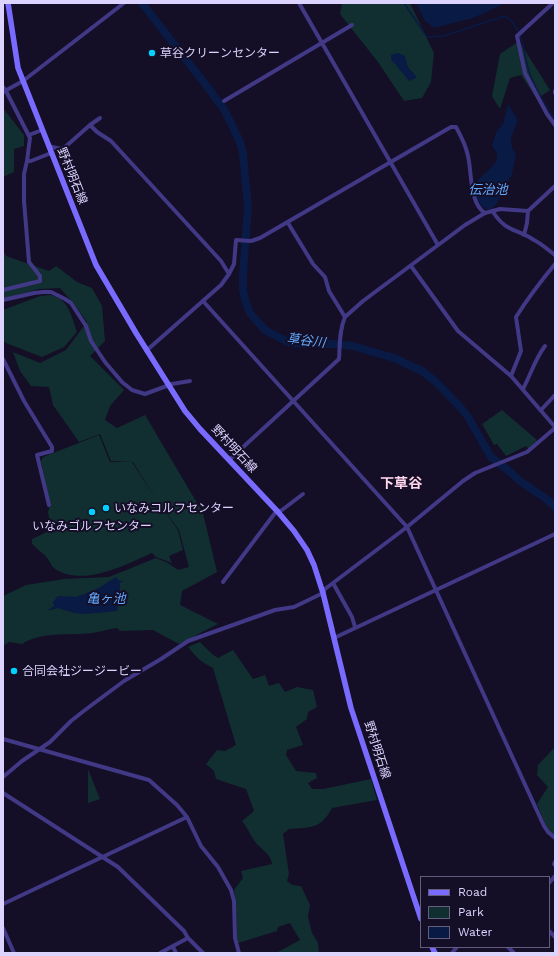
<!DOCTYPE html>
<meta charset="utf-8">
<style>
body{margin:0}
#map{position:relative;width:558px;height:956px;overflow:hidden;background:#140e26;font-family:"Work Sans",sans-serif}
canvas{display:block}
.frame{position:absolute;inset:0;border:4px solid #dcd4ff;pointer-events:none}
.legend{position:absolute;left:420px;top:876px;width:130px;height:72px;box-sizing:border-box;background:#140e26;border:1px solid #645d7d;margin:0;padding:5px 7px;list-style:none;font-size:12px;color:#dcd4ff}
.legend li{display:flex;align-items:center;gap:8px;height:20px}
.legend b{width:20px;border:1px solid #645d7d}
</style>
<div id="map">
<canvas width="558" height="956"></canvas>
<div class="frame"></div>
<ul class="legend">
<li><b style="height:5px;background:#796bff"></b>Road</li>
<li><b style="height:11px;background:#112f30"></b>Park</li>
<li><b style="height:11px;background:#091a45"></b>Water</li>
</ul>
</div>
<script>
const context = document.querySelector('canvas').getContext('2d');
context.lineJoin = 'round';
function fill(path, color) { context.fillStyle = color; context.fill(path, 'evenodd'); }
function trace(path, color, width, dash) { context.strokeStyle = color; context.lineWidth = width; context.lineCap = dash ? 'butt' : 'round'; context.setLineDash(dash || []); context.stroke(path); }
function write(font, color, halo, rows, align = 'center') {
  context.font = font + ' "Work Sans","Noto Sans JP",sans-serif'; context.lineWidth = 4; context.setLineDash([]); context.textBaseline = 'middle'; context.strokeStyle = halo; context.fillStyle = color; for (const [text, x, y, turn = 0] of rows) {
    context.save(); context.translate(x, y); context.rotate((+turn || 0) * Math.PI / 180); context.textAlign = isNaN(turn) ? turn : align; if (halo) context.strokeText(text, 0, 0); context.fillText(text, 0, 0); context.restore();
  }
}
fill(new Path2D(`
 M342,3H410L434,53L431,82L422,98L404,101L378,62L340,14Z
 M519,41L550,90L537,99L521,75L510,78L500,109L492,96L500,54Z
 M3,108L24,135V146L14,149V172L3,177Z
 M3,250L6,256L49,271L56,266L77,282L92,288L102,306L105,341L90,356L124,390L110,406L105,420L117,428L145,415L203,513L217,572L182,591L180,605L218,624L179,644L153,630L120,631L117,628C109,629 100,632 92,633C70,636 42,631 22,644L9,642L3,646V596L26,585L64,579L109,577L156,558L168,563L178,570L189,567L179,530L157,501L133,462L111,461L100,434L79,442L53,405L49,387L31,386L20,371L13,352L40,363L66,350L87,322L74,304L60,288L39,289L3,299Z
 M50,295C69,299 71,315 77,332L64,347L42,357L6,343L3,340V310L40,296Z
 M502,410L537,440L529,449L526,446L506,456L497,444L494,445L482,424Z
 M99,435L110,462H132L157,501L178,530L183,550L169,556L172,563L156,557L152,553C125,565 84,587 55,569C52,567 50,562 48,559C43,553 37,549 32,544V539L51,530L48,512L50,505L41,461L43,457Z
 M200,642L212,654L218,658L233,650L253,679L265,675L269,686L279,683L285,692L297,687L313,690L317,707L308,712L307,719L296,727L303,745L287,750L286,755L296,771L316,773L317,778L308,783L312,789H323L371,779L377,800L332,808C320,830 311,827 289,829L283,834L289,874L287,881L292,885L301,886L310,905L308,917L312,933L318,943L319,953H276L300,940L290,923L278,927L277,931L238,943L237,938L236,904L234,890L243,878L241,871L272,864C271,854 262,850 256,843C252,838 247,827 242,821L254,811L246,789L216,779L214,771L206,764L217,750L225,751L236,745L213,668C202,663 196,657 188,647Z
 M555,747V837L548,831L537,804L548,787L537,775L538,765Z
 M88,769L100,799L88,803Z`), '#112f30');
fill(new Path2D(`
 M416,3H506L473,18L434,28L425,21Z
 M398,53L405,56L408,67L416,76V78L409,81L396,65L391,60V55Z
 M508,104L518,120L511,138L512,148L516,154L512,174L497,203L493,208L489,210C477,207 474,194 474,183L491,168L497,160V153L492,146L493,142L497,131L503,124Z
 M116,577L118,578L117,580L124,581L120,583V598L117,611L86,614L74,613L58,608L51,610H48L54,606L53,602L58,596L76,597L97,589Z`), '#091a45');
trace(new Path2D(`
 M404,3L427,37L443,36L505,16C524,27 523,55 530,74C534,86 547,109 555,120
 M547,3L555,13`), '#091a45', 1.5);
trace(new Path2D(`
 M142,3L212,93L225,111L240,142L243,154L248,207L243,275V291L246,303L250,313L256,320L265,330L288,342L302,344H335L353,346L394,358L422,371L436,382L461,408L468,417L491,457L509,471L520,481L545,498L555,507`), '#091a45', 8);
trace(new Path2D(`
 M299,3L438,245
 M553,3L517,36L525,73L547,114L555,125
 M3,87L6,91L30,138L27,161
 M555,91V93
 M3,92L23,81L124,3
 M224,101L352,25
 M90,125L100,118
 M29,135L42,130
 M48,146L61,149L64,148L90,125L97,132L111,141L221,261L229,274L221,285L146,351
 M493,212C507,233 516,228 534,240C542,244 548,250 555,255
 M288,223L313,264L325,277L329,291L345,317
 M524,235L527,223L528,211
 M411,266L458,331L511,376L555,427
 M229,274L234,264L236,240L251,241L260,238L451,127H456C461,136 466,146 468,156C472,172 469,203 485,213
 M3,290L40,281V276L29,262L24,201V174L27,161H31L51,153
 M3,300L34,293L43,292H51L65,299L71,303L86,326L91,341L105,362L122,382L132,390L145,394L172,384L190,381
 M203,301L407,527L544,826L548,832L555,838
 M3,359L24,401L52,447V451L37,455L49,505
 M511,376L521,351L516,317C528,298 541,281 555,264
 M523,389C531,374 535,359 545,346
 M541,410L555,395
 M229,460L339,359C340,345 339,331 345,317L363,301L465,225L485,213L500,209L528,211L555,186
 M223,582L275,513L282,510L303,494
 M333,583L352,617L355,627
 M334,638L555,534
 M3,739L149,780L177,805L187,817L201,846L218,867L231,890L234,901L235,938L239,953
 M3,777L22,761L50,742L71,721L85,710L124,681L161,659L188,641L275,610L294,607L323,593L325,589L407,527L463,481L475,473L527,452L555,428
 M3,793L118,867L184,931L188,938L203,953
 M555,862L554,864L555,865
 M549,883L555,876
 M3,904L187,817
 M3,928L14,953
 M549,931L555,937
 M173,947L176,953
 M508,947L514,953
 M160,953L188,938
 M452,953L457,947`), '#413886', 4);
trace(new Path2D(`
 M8,3L18,68L96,265L136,333L185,411L200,429L278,512L294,531L307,550L314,565L323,593L351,708L421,919
 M432,947L435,953`), '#796bff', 5.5);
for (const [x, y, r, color] of [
 [152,53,4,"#00d2ff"],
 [106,508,4,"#00d2ff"],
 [92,512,4,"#00d2ff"],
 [14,671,4,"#00d2ff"]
]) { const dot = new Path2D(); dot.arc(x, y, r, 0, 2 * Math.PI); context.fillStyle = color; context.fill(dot); trace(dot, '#140e26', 1.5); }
write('12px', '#dcd4ff', '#140e26', [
 ["草谷クリーンセンター",160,53],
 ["いなみコルフセンター",114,508],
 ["いなみゴルフセンター",92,526,"center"],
 ["合同会社ジージービー",22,671]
], 'left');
write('12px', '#dcd4ff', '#140e26', [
 ["野村明石線",72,176,68],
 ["野村明石線",234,449,47],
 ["野村明石線",377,750,72]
]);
write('italic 13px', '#62aaff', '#140e26', [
 ["伝治池",488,190],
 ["草谷川",306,341,7],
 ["亀ヶ池",106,599]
]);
write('bold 14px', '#ffd6ed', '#140e26', [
 ["下草谷",401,484]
]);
</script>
